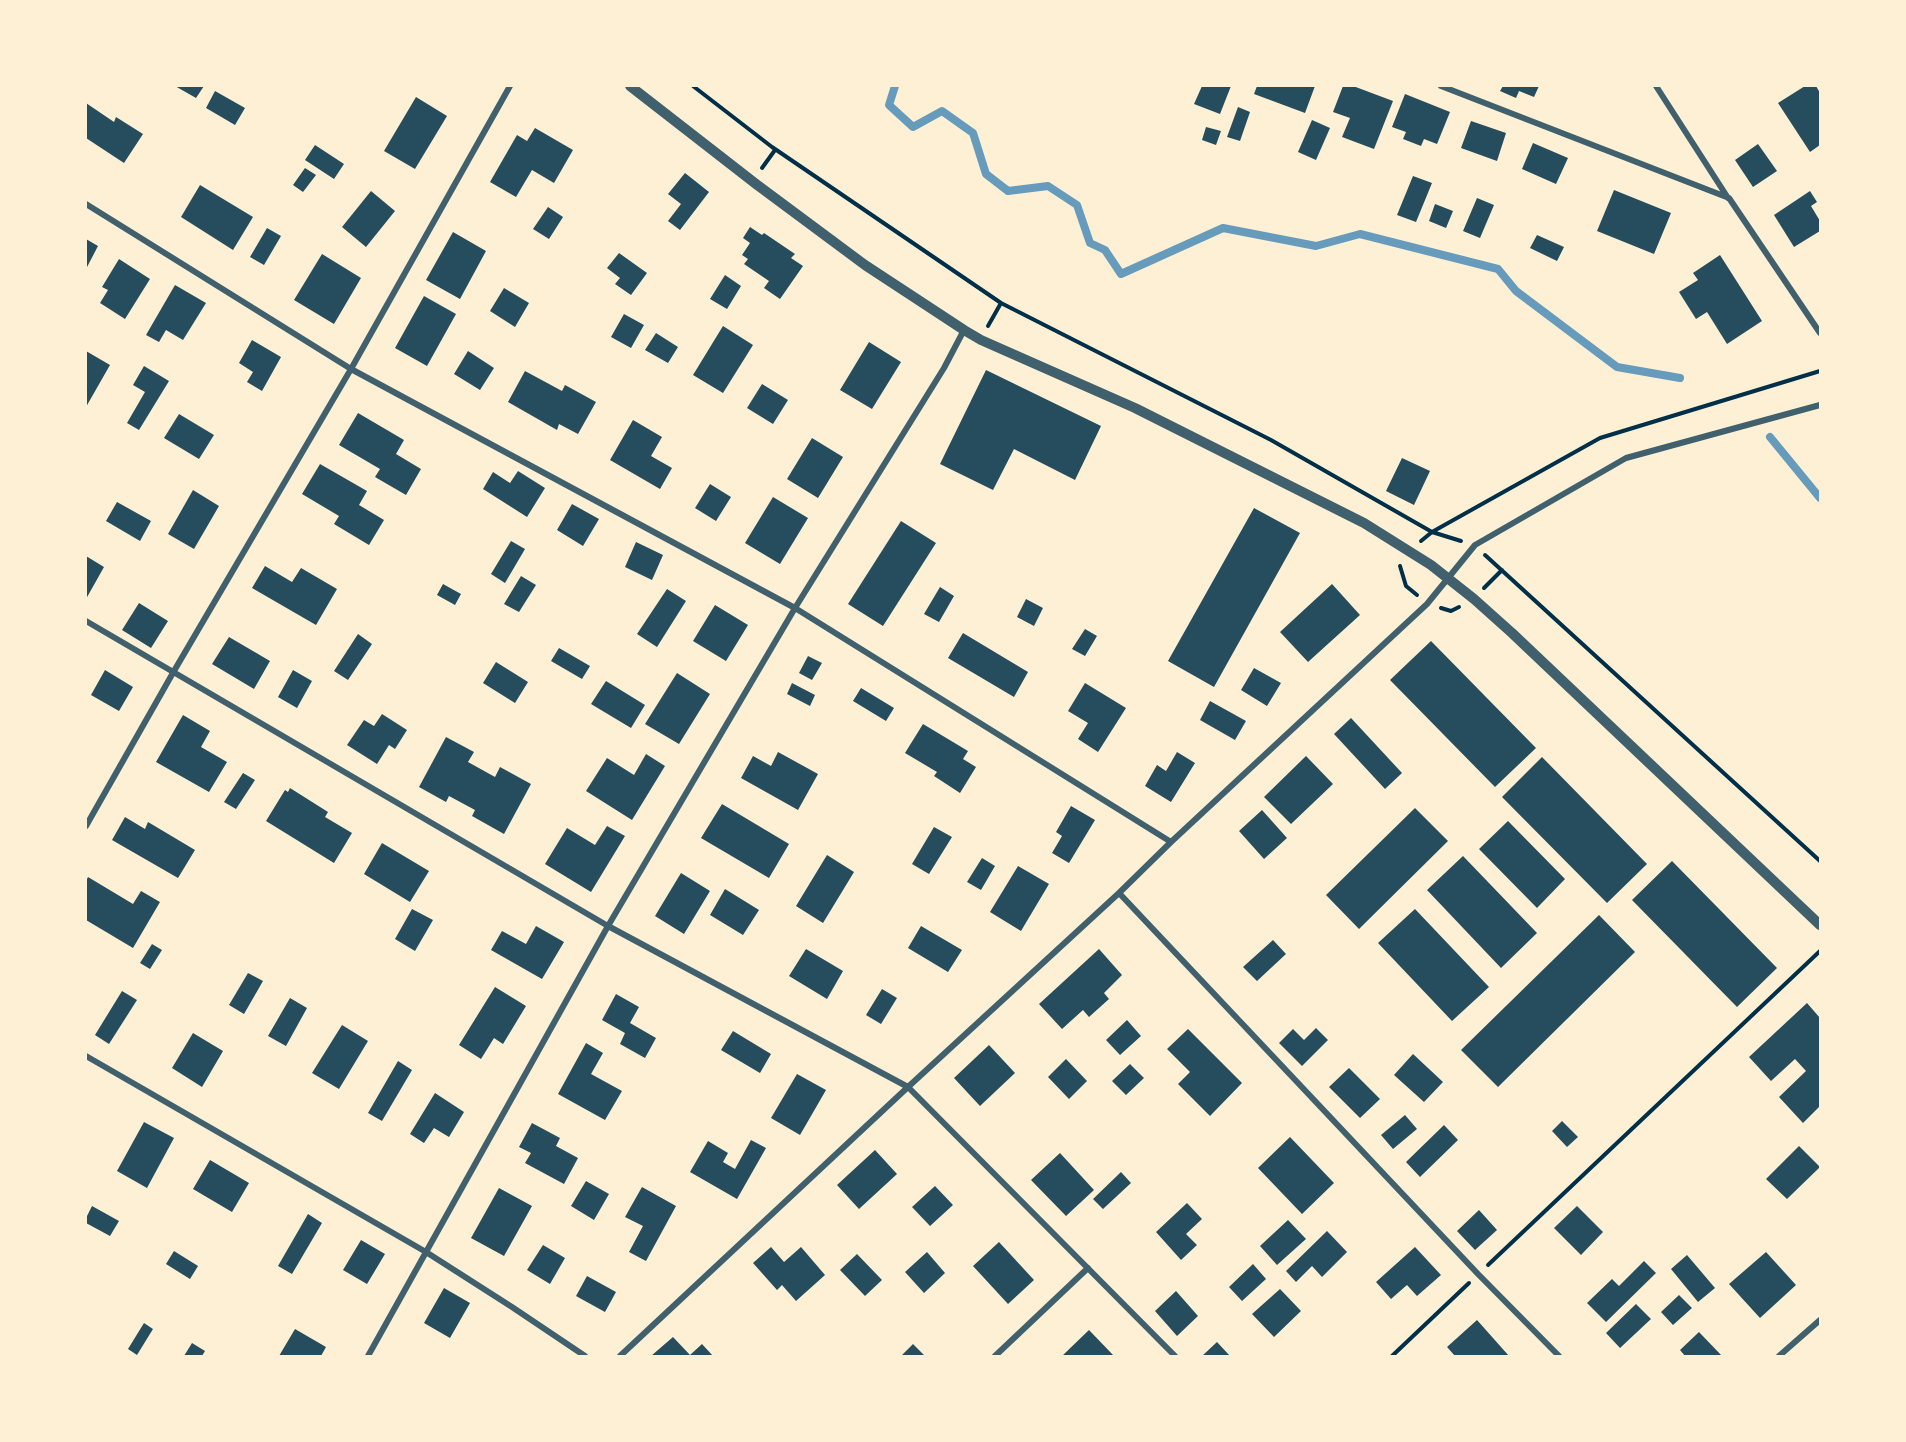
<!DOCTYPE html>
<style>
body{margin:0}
#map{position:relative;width:1906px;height:1442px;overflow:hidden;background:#fdf0d5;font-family:"Asap Condensed",sans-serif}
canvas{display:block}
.frame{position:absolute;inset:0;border:87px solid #fdf0d5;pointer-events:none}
</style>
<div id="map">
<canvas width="1906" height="1442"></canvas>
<div class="frame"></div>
</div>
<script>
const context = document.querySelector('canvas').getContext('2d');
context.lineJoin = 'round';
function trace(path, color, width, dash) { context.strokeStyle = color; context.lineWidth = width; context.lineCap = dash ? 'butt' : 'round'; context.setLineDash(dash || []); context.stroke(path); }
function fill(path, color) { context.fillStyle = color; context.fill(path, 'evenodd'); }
trace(new Path2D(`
 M895,86L889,105L913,127L942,111L973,133L986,174L1008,191L1048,186L1077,205L1090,243L1105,250L1121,274L1223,228L1316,246L1360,234L1498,269L1516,291L1617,367L1680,378
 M1770,437L1820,498`), '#669bbc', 8);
fill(new Path2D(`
 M175,86H204L196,98Z
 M1202,86H1231L1220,114L1194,104Z
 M1257,86H1315L1305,113L1254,94Z
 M1343,86H1353L1393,101L1374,149L1342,137L1350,118L1333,112Z
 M1503,86H1539L1534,97L1519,91L1516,98L1500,91Z
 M1805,86H1816L1820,93V145L1810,152L1778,103Z
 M215,91L245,108L235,125L206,108Z
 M1405,94L1450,112L1437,144L1424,139L1421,146L1403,139L1406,132L1392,127Z
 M416,97L447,116L415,169L384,151Z
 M86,103L114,122L116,117L143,134L124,163L86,138Z
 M1238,107L1250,112L1240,141L1227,137Z
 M1312,120L1330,128L1316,160L1298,152Z
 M1471,121L1506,133L1497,161L1461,148Z
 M1206,127L1221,131L1216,145L1202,140Z
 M535,128L573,150L554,183L532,170L516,197L490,182L517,135L527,141Z
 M1533,143L1568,158L1556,184L1522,169Z
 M1758,144L1777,171L1753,187L1735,160Z
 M315,145L344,164L334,179L305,160Z
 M305,168L316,175L303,192L293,185Z
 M685,173L709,192L680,230L668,221L681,204L668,194Z
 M1413,176L1432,183L1416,222L1397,215Z
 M200,185L253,217L233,250L181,217Z
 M1614,190L1671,213L1654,254L1597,231Z
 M371,191L395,211L366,247L342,227Z
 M1810,191L1817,202L1811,206L1820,221V231L1794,247L1774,215Z
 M1477,198L1494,205L1480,238L1463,231Z
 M1435,204L1453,211L1446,228L1429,221Z
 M548,207L563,217L549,239L533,229Z
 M750,227L762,235L764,233L795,254L791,258L803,266L780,299L764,288L769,281L744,264L748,259L742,255L750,243L743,238Z
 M267,228L281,236L264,265L250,257Z
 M453,232L486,251L460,299L426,280Z
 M1537,235L1564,247L1557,261L1530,248Z
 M86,239L98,246L86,269Z
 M619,253L647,273L631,295L615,284L620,278L607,268Z
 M322,254L361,278L334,324L294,300Z
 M1720,255L1762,321L1727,344L1707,312L1696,319L1679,292L1698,280L1693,273Z
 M119,259L150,279L125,319L100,303L108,290L102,287Z
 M725,275L741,286L727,309L710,299Z
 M175,285L206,303L183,340L166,330L159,342L146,335Z
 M504,288L529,303L515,327L490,311Z
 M424,296L456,314L427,366L395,348Z
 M624,314L644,325L631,348L611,337Z
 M723,326L753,345L723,393L693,375Z
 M656,333L678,347L668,363L645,350Z
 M252,340L281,357L262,391L247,382L253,372L239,363Z
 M869,342L901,362L872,409L840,390Z
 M86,351L110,365L86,407Z
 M468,351L494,368L480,390L454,374Z
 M144,366L169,381L139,430L127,423L145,392L133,385Z
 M986,370L1101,426L1075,480L1014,449L993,490L940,464Z
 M525,371L562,391L565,385L596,402L578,434L559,424L557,430L508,402Z
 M762,384L788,400L773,424L747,408Z
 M358,413L404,440L396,454L421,469L406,495L375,477L380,469L339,445Z
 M179,414L214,435L199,459L164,438Z
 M633,420L662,437L651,456L672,468L660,489L610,460Z
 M812,438L843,457L818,498L787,479Z
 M1402,458L1430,471L1414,505L1386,491Z
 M320,464L367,491L359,505L384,520L369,545L334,524L339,516L302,494Z
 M518,471L545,488L527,517L483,489L493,472L510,483Z
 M710,484L731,497L716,521L695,508Z
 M193,490L219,506L194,549L168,534Z
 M773,497L808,518L780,564L745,543Z
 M117,502L151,521L140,541L106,521Z
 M572,504L599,519L583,546L557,530Z
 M1254,508L1300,533L1214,687L1168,661Z
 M901,521L936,543L883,626L848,604Z
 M511,541L525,549L505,583L491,574Z
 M636,542L663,555L652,580L625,567Z
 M86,556L104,567L86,599Z
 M265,566L292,582L301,568L337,589L316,625L252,588Z
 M521,576L536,585L519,612L504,604Z
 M443,584L461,594L455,605L437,595Z
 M1332,584L1360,615L1308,662L1280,632Z
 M940,587L954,596L939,622L924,614Z
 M667,589L686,601L657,647L637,634Z
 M1026,599L1043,608L1034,626L1017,617Z
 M139,603L168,621L151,648L122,630Z
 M715,605L748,625L726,661L693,641Z
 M1085,629L1097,636L1085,656L1072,649Z
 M963,633L1028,672L1014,697L948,658Z
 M358,634L372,644L348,680L334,671Z
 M229,637L270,661L254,689L212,664Z
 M1431,641L1536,748L1495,787L1390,680Z
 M559,648L590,666L582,679L551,661Z
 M808,656L822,663L812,680L799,673Z
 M496,662L528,682L515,703L483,683Z
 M1254,668L1281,683L1267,706L1241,690Z
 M105,670L133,687L119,711L91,695Z
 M293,670L312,681L297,708L278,697Z
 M677,673L710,694L679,744L645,724Z
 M606,681L645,705L631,728L591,704Z
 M792,683L815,695L810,706L787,694Z
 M1085,683L1126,708L1098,752L1078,739L1088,723L1068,711Z
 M861,688L894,708L886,721L853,701Z
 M1210,701L1246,721L1235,740L1200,720Z
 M382,714L407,730L395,749L389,745L377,764L347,745L364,720L374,726Z
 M183,715L210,731L201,747L227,762L209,792L156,762Z
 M1351,718L1402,773L1385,789L1334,734Z
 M923,724L968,751L963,759L976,767L960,793L934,776L937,772L905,753Z
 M446,737L474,752L468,762L495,777L500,767L531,784L504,834L472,816L475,810L449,796L446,802L419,787Z
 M778,752L818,774L798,810L741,778L753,756L771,766Z
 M1177,752L1195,763L1171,802L1145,786L1157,765L1166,771Z
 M646,754L665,766L632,820L586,791L607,758L634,775Z
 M1306,756L1333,784L1291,824L1264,797Z
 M1542,757L1647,864L1607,903L1502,797Z
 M243,773L255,780L236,809L224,802Z
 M290,788L328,812L325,817L352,833L334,863L266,821L285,790L288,792Z
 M722,804L789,844L769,878L701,838Z
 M1071,806L1095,820L1069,863L1052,853L1062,836L1056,832Z
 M1415,808L1448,841L1359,929L1326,895Z
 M1262,810L1287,838L1264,859L1239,831Z
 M125,817L145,829L148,822L195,850L178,878L112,840Z
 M1508,821L1565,879L1537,908L1479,849Z
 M607,826L625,836L591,892L545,864L567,828L595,845Z
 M934,827L952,837L929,874L912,864Z
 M382,843L429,871L410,902L364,874Z
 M827,855L854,872L823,923L796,906Z
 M1463,856L1537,933L1501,968L1427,890Z
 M982,858L995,866L981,890L967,882Z
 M1672,861L1777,968L1737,1007L1632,900Z
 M1018,866L1049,884L1021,931L990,912Z
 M681,873L710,891L684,934L655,916Z
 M88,877L133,904L141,891L160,902L133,948L86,920V881Z
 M725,889L759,910L743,935L710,915Z
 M412,909L433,920L415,951L395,939Z
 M1415,909L1489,987L1452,1021L1378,943Z
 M1599,915L1635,952L1498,1087L1461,1050Z
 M536,926L564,942L542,979L491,950L502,931L526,944Z
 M921,926L962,950L948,972L908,948Z
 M1273,940L1286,954L1257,981L1243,967Z
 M152,944L162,950L150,969L140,963Z
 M806,949L843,971L827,999L789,976Z
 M1099,949L1122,975L1104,993L1109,999L1089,1017L1083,1010L1062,1029L1039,1004Z
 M248,973L263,981L244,1014L229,1005Z
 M495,987L526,1006L503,1044L494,1038L481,1059L459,1045Z
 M882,989L897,998L881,1024L866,1015Z
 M122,991L137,1000L109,1044L95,1035Z
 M616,994L639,1007L630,1023L656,1038L645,1058L620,1044L625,1033L602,1020Z
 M290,998L307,1008L286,1046L268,1036Z
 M1807,1003L1820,1018V1106L1803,1123L1779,1097L1806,1071L1795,1059L1771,1081L1749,1057Z
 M1127,1020L1141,1036L1120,1055L1106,1040Z
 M342,1025L368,1041L339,1089L312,1073Z
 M1316,1028L1328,1040L1302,1066L1279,1043L1293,1029L1304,1040Z
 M1188,1029L1242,1083L1210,1116L1178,1084L1190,1072L1167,1049Z
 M733,1031L771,1054L760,1073L721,1050Z
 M193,1033L223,1051L202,1087L172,1068Z
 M586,1043L603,1053L591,1074L622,1091L605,1120L558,1094Z
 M989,1045L1015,1073L980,1106L954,1078Z
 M1413,1054L1443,1082L1424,1102L1394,1075Z
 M1066,1059L1087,1081L1069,1099L1048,1077Z
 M398,1061L412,1070L382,1121L368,1113Z
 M1130,1064L1144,1078L1126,1095L1112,1081Z
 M1349,1068L1380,1099L1360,1118L1329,1087Z
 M797,1074L826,1090L800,1135L771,1118Z
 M435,1093L464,1112L449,1137L434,1128L424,1143L410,1134Z
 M1405,1115L1417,1129L1393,1149L1381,1135Z
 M1562,1121L1578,1137L1567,1147L1552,1131Z
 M144,1122L174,1138L147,1188L117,1171Z
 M532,1123L560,1138L556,1146L578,1158L564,1184L525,1163L531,1153L519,1147Z
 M1444,1125L1458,1140L1420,1177L1406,1162Z
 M1290,1137L1334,1183L1302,1214L1258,1168Z
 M751,1140L766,1148L737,1199L690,1172L708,1141L728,1153L723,1162L735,1169Z
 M1799,1146L1820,1167L1787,1199L1766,1179Z
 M875,1150L897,1174L859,1209L837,1185Z
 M1060,1153L1094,1190L1066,1216L1031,1180Z
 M210,1160L249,1183L232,1212L193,1189Z
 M1121,1172L1131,1183L1103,1209L1093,1199Z
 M586,1181L609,1194L594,1220L571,1206Z
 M935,1186L953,1205L930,1226L912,1207Z
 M642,1187L676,1206L646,1261L629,1252L643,1226L625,1217Z
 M499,1188L532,1206L504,1256L471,1238Z
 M1187,1203L1202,1219L1186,1234L1197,1245L1181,1260L1156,1232Z
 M92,1206L119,1221L110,1236L86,1223V1218Z
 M1577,1206L1603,1232L1581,1255L1554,1228Z
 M1479,1210L1497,1230L1475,1250L1457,1231Z
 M308,1214L322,1223L292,1274L278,1266Z
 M1288,1220L1306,1239L1277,1265L1260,1246Z
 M1327,1231L1347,1252L1322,1277L1312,1266L1296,1282L1286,1271Z
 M361,1240L385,1254L367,1284L343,1270Z
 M999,1242L1034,1280L1008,1304L973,1266Z
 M543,1245L565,1258L550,1284L527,1270Z
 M771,1247L784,1262L801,1247L825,1275L796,1301L782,1285L777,1290L753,1263Z
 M1415,1247L1441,1275L1417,1296L1407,1285L1391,1299L1376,1282Z
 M174,1251L198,1266L190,1279L166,1264Z
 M927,1252L945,1273L924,1293L905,1272Z
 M1766,1252L1796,1285L1760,1318L1729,1284Z
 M857,1254L882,1280L865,1296L840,1270Z
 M1687,1255L1715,1288L1698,1302L1671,1269Z
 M1644,1261L1656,1273L1606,1322L1587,1303L1612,1279L1619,1286Z
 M1253,1264L1266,1279L1242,1301L1229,1287Z
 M587,1276L616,1292L605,1312L576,1296Z
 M444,1288L470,1303L450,1338L424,1323Z
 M1280,1289L1301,1311L1274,1337L1252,1314Z
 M1176,1291L1198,1316L1177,1336L1155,1311Z
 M1679,1295L1692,1308L1673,1325L1661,1312Z
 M1636,1304L1651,1319L1620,1348L1606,1333Z
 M1477,1320L1509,1356H1455L1447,1347Z
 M144,1323L153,1329L137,1355L128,1349Z
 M295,1329L326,1347L321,1356H279Z
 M1089,1330L1114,1356H1062Z
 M1699,1332L1722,1356H1685L1680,1350Z
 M673,1337L690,1355L702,1344L713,1356H651Z
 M1217,1342L1230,1356H1202Z
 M192,1343L205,1351L202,1356H184Z
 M913,1344L925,1356H901Z`), '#264d5e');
trace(new Path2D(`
 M693,86L772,147L1001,303L1271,440L1432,532L1461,541
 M762,168L775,150
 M988,326L1001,303
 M1421,541L1432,532L1600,438L1820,371
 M1485,555L1820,861
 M1400,566L1406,586L1417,595
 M1484,588L1502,570
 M1441,608L1451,611L1459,607
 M1488,1265L1820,951
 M1392,1356L1469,1283`), '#003049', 4);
trace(new Path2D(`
 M1441,86L1729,198L1820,333
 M1656,86L1728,198
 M86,204L351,369L795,608L1171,842
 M86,621L608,926L908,1087L1175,1356
 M86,826L174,671L351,369L510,86
 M1119,893L1478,1274L1559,1356
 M86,1056L426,1252L512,1307L585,1356
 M368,1356L608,926L795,608L944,368L964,330
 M620,1356L908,1087L1119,893L1171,842L1427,604L1475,545L1626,458L1820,405
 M995,1356L1088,1268
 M1779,1356L1820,1320`), '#3f606c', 6);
trace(new Path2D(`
 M630,86L756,184L865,265L964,330L981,340L1135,408L1364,523L1431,565L1474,599L1512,633L1820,925`), '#3f606c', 10);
</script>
